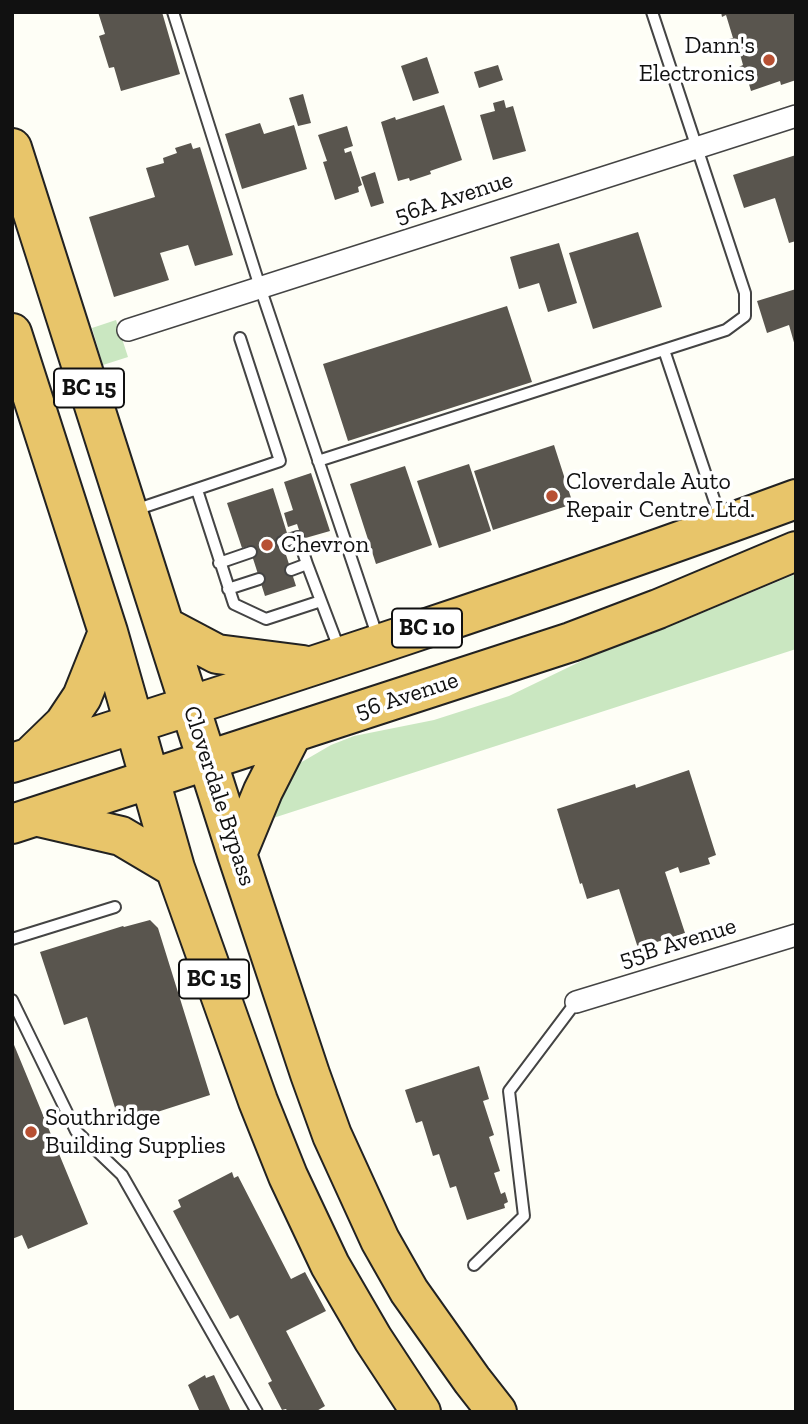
<!DOCTYPE html>
<style>
body{margin:0}
#map{position:relative;width:808px;height:1424px;overflow:hidden;background:#fefef6;font-family:"Zilla Slab",serif}
canvas{display:block}
.frame{position:absolute;inset:0;border:14px solid #111;pointer-events:none}
</style>
<div id="map">
<canvas width="808" height="1424"></canvas>
<div class="frame"></div>
</div>
<script>
const context = document.querySelector('canvas').getContext('2d');
context.lineJoin = 'round';
function fill(path, color) { context.fillStyle = color; context.fill(path, 'evenodd'); }
function trace(path, color, width, dash) { context.strokeStyle = color; context.lineWidth = width; context.lineCap = dash ? 'butt' : 'round'; context.setLineDash(dash || []); context.stroke(path); }
function write(font, color, halo, rows, align = 'center') {
  context.font = font + ' "Zilla Slab",serif'; context.lineWidth = 7; context.setLineDash([]); context.textBaseline = 'middle'; context.strokeStyle = halo; context.fillStyle = color; for (const [text, x, y, turn = 0] of rows) {
    context.save(); context.translate(x, y); context.rotate((+turn || 0) * Math.PI / 180); context.textAlign = isNaN(turn) ? turn : align; if (halo) context.strokeText(text, 0, 0); context.fillText(text, 0, 0); context.restore();
  }
}
fill(new Path2D(`
 M116,320L128,357L103,365L92,328Z
 M796,574V649L267,820L288,774L300,763L331,745L354,736L434,720L509,696L598,653L651,634Z`), '#cae7c1');
fill(new Path2D(`
 M98,12H162L180,74L121,91L114,67L109,68L99,36L105,34Z
 M721,12H796V80L781,85L780,81L751,91L746,74L741,76L739,67L743,65L740,54L734,55L729,39L733,38L726,15L722,17Z
 M427,57L439,93L413,101L401,66Z
 M498,65L503,80L479,88L474,72Z
 M303,94L311,123L298,126L289,98Z
 M504,100L506,108L513,106L526,151L493,160L480,115L495,111L493,103Z
 M444,105L462,160L430,171L431,174L410,181L409,178L398,181L381,122L395,117L396,120Z
 M260,123L264,134L294,125L307,169L242,189L225,134Z
 M347,126L353,146L344,149L345,153L351,151L362,185L358,187L359,192L335,200L323,162L327,161L318,135Z
 M191,143L193,149L200,147L233,255L195,266L188,245L160,253L169,280L114,297L89,217L155,197L146,168L164,163L163,158L177,153L175,148Z
 M796,155V241L789,243L775,198L744,208L733,175Z
 M375,172L384,203L371,207L361,177Z
 M638,232L662,307L593,329L569,253Z
 M559,243L577,303L548,312L539,283L519,289L510,257Z
 M796,289V346H795L789,325L767,333L757,301Z
 M507,306L532,382L348,441L323,364Z
 M554,445L573,504L493,530L474,471Z
 M469,464L491,531L439,548L417,481Z
 M405,466L432,545L376,564L350,484Z
 M311,473L330,531L302,539L297,524L288,527L284,513L293,510L284,482Z
 M273,488L287,533L280,536L296,586L265,596L249,546L242,548L227,503Z
 M689,770L716,855L708,858L710,864L680,873L678,867L665,872L685,933L638,948L619,889L587,899L582,883L580,884L557,809L635,784L636,788Z
 M150,920L158,928L210,1095L120,1124L87,1017L64,1025L40,952L123,926L124,927Z
 M12,1040L88,1224L28,1249L22,1235L12,1239Z
 M479,1066L489,1099L483,1101L494,1135L489,1137L500,1171L494,1173L501,1194L505,1192L508,1202L504,1204L505,1208L467,1220L456,1186L450,1188L439,1154L433,1156L422,1121L416,1123L405,1090Z
 M232,1172L234,1178L238,1176L291,1279L305,1272L326,1311L286,1331L325,1406L315,1412H288L286,1409L282,1410L268,1383L272,1381L238,1315L230,1319L173,1211L181,1207L178,1200Z
 M205,1375L206,1378L214,1375L231,1412H200L188,1385Z`), '#59554e');
const lane = new Path2D(`
 M173,12L260,287L378,638
 M664,350L721,520
 M318,461L726,330L745,316V293L652,12
 M197,490L234,604L266,619L321,601L307,564L291,570
 M135,510L280,461L240,338
 M282,542L298,537L307,564
 M219,563L251,552
 M228,589L259,579
 M321,601L340,651
 M12,939L115,907
 M12,1000L76,1131L122,1175L257,1412
 M474,1265L524,1216L509,1091L576,1002`);
const street = new Path2D(`
 M128,330L796,116
 M576,1002L796,935`);
const highway = new Path2D(`
 M12,148L237,854L310,1074L332,1135L380,1240L409,1291L472,1380L497,1412
 M12,333L108,632L175,868L258,1101L288,1176L330,1265L373,1339L421,1412
 M166,627L217,654L303,665
 M31,756L64,724L82,697L108,632
 M12,763C275,679 537,594 796,499
 M39,817L121,836L175,868
 M12,824L571,642L658,609L796,551
 M237,854L263,791L292,734`);
trace(lane, '#444', 14);
trace(street, '#444', 24);
trace(highway, '#222', 42);
trace(lane, '#fff', 10);
trace(street, '#fff', 21);
trace(highway, '#e8c56a', 38);
for (const [x, y, r, color] of [
 [769,60,7,"#b75033"],
 [552,496,7,"#b75033"],
 [267,545,7,"#b75033"],
 [31,1132,7,"#b75033"]
]) { const dot = new Path2D(); dot.arc(x, y, r, 0, 2 * Math.PI); context.fillStyle = color; context.fill(dot); trace(dot, '#fff', 2.5); }
for (const [x, y, w] of [
 [89,388,70],
 [427,628,70],
 [214,979,70]
]) { const box = new Path2D(); box.roundRect(x - w / 2, y - 19.5, w, 39, 5); context.fillStyle = '#fff'; context.fill(box); trace(box, '#111', 2); }
write('bold 23px', '#111', null, [
 ["BC 15",89,388],
 ["BC 10",427,628],
 ["BC 15",214,979]
]);
write('24px', '#111', '#fff', [
 ["Dann's",755,46,"right"],
 ["Electronics",755,74,"right"],
 ["Cloverdale Auto",566,482],
 ["Repair Centre Ltd.",566,510],
 ["Chevron",281,545],
 ["Southridge",45,1118],
 ["Building Supplies",45,1146]
], 'left');
write('24px', '#111', '#fff', [
 ["56A Avenue",454,198,-18],
 ["56 Avenue",407,696,-18],
 ["Cloverdale Bypass",219,796,72],
 ["55B Avenue",678,943,-17]
]);
</script>
